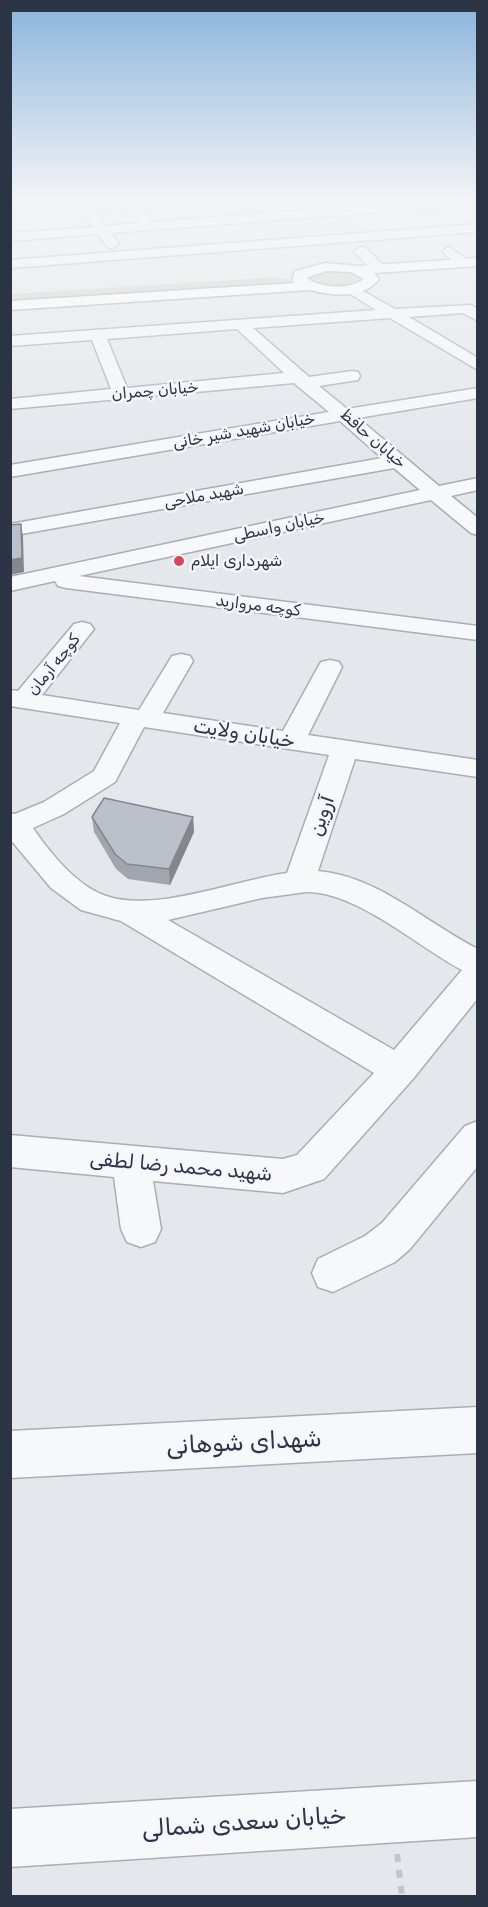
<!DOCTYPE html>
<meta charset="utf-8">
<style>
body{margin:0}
#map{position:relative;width:488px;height:1907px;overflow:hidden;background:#e4e7ec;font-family:Rubik,sans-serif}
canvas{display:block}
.frame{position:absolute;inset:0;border:12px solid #2b3445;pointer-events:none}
</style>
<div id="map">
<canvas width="488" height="1907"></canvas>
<div class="frame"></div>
</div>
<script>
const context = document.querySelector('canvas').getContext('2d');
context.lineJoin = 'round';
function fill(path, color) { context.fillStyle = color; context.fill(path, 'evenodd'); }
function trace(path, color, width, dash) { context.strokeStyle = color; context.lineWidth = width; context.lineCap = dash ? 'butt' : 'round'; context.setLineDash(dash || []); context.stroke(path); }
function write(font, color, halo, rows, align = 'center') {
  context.font = font + ' Rubik,Vazirmatn,sans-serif'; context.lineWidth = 5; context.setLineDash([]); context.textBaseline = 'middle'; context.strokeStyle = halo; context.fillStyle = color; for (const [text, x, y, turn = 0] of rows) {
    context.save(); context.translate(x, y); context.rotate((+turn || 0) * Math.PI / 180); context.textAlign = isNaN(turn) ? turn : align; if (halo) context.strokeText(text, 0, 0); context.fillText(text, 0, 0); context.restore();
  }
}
fill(new Path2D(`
 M85,198H120L131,210L97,213Z`), '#d2d6de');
fill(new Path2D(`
 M327,271L350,272L360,279C349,289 323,288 311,278L315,274Z
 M278,277L293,281L286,285L11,303V294Z`), '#c9d6c5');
const minor = new Path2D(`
 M73,198H85L105,226L139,223L118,198H131L152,222L466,198H478V205L111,233L119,244L112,248L107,247L98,234L10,241V233L93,227Z
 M478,224V232L10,268V260Z
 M361,247L366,248L383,265L385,268L383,271H373L356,254L354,251Z
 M449,247L468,260L470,263L468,266H458L442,251Z
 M352,285L395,309L471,305L478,309V321L463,313L409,317L478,358V370L390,318L253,328L309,377L352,371L358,372L360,376L358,380L319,386L347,409L478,388V398L358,418L439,486L478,478V490L451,496L478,518V535L471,533L431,500L79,576L478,626V640L66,588L58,586L55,581L10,591V577L420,490L394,468L10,536V524L382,458L340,421L10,477V465L329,412L294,383L10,409V399L111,389L92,340L10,346V336L376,310L347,292L345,289ZM237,329L284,373L127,388L107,339Z
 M82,622L90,624L94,629L42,695L139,710L172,656L181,654L190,656L193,661L163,713L283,731L318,667L321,662L330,660L339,662L342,667L308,735L478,760V777L355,759L318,871C378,876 426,923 478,949V998L412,1080L324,1179L283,1193L153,1181L161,1229L155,1242L141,1247L127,1242L121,1229L114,1177L10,1167V1135L283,1159L297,1155L374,1073L121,921L81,910L51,888L10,839V813L15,814L44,802L94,771L120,723L10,706V690L18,691L74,624ZM144,727L329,755L287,873C235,880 156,913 106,896C77,886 50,853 33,828L64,814L115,782ZM306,892C356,891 418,947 462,970L394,1050L168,920L262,898Z
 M478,1121V1166L410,1249L395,1262L333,1292L318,1287L312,1273L318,1259L365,1236L382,1223L465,1126Z
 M478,1407V1453L10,1478V1431Z
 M478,1781V1837L10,1867V1809Z`);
const major = new Path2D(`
 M478,258V266L374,273L379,279C364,299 332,296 310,290L10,310V301L294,283L292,280L295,271L325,263L359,266ZM326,271L351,272L364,279C349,290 322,288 306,278Z`);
trace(minor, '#a9aeb7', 3);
trace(major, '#a3abb8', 3);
trace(new Path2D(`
 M397,1854L402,1896`), '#c2c5cb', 6, [8, 8]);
fill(minor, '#f7f8fa');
fill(major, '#fff');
fill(new Path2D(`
 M92,817H193L194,832L170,885L128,879L116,869L94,832Z`), '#a1a5ae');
fill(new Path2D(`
 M21,524L23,537L24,572L10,575V560Z
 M193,817L194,832L170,885L169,869Z`), '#83868d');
const building = new Path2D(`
 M21,524L22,558L10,560V525Z
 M104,798L193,817L169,869L127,864L115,854L92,817Z`);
fill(building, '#bbc0ca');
trace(building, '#83868d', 1.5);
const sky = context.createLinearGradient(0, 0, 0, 465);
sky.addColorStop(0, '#8bb4dd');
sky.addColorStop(0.43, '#f3f4f6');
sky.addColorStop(1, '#f3f4f600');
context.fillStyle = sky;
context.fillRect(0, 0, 488, 465);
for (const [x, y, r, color] of [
 [179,561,6,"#d1495b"]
]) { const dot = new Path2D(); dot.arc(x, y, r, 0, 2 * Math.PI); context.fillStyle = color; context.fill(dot); trace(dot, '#f4f6f9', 2); }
write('16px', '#2b3445', '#f4f6f9', [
 ["خیابان چمران",155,391,-5],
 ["خیابان شهید شیر خانی",244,431,-10],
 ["خیابان حافظ",373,439,41],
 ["شهید ملاحی",204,496,-10],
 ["خیابان واسطی",279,527,-12],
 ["کوچه مروارید",258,606,7],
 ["کوچه آرمان",54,665,-51]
]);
write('16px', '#2b3445', '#f4f6f9', [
 ["شهرداری ایلام",191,561]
], 'left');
write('20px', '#2b3445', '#f4f6f9', [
 ["خیابان ولایت",244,734,9],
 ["آروین",322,816,-71],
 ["شهید محمد رضا لطفی",181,1167,5]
]);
write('24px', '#2b3445', '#f4f6f9', [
 ["شهدای شوهانی",244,1443,-3],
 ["خیابان سعدی شمالی",244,1823,-4]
]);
</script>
